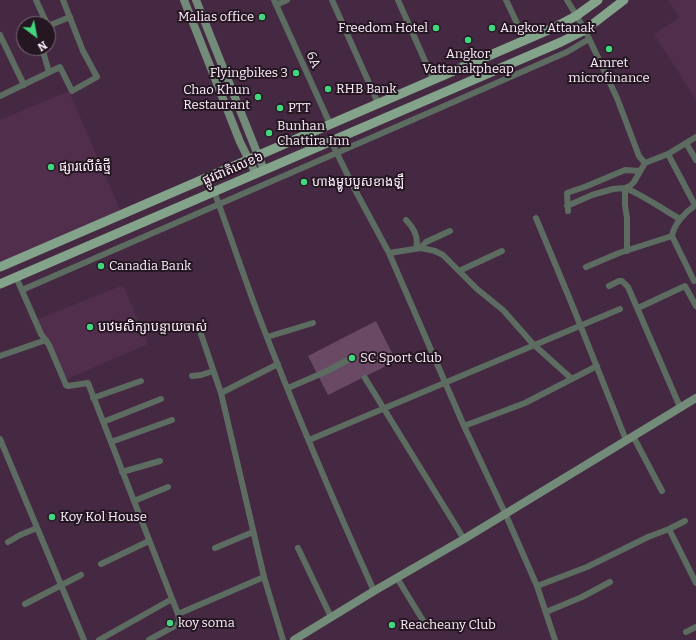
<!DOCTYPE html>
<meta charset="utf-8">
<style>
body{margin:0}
#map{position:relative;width:696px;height:640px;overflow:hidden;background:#452841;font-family:Bitter,serif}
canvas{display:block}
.north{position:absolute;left:16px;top:16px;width:40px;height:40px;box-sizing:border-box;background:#241722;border:1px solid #7b6d79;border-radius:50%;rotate:148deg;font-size:11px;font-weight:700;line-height:16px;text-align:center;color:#feeefb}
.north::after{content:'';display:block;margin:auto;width:14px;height:18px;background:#42d77c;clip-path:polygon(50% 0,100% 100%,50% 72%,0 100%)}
</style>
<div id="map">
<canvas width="696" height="640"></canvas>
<div class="north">N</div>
</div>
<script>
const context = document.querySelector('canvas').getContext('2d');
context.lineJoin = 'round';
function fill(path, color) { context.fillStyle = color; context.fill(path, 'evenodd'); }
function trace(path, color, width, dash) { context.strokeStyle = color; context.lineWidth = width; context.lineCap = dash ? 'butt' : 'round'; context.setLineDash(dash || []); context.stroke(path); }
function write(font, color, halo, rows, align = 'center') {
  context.font = font + ' Bitter,"Noto Sans Khmer",serif'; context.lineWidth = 4; context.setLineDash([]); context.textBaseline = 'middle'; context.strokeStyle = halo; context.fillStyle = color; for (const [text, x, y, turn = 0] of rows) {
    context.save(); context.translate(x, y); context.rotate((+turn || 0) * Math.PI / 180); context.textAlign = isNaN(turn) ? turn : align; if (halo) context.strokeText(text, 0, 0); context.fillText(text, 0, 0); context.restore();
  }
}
fill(new Path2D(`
 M668,0H696V100L654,34L679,18Z
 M69,91L122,214L0,266V120Z
 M123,285L148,344L67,379L36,320Z`), '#512e4c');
fill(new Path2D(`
 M376,321L396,361L328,395L308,356Z`), '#694964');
trace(new Path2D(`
 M36,0L47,24
 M274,0L330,124
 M332,0L378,103
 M398,0L433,79
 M506,0L525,40
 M567,0L585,30L617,98L639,156L645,163
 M276,5L287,0
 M48,26L70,17
 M0,35L24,85
 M42,48L49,72
 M0,96L60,67L72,91L97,77L83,51L63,0
 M331,141L353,186L389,253L464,426L505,513L537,586L555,640
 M686,143L696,160
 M668,154L695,205
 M214,191C229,232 243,274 258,314C294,408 333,500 374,591
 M567,206L592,195L613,189L625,188L630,186L634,182L645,163L668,154L696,137
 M568,211L567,193L587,186L625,170L640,171
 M536,218L571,302L626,440
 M406,220C414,228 419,237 416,248
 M420,248L426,242L450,231
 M627,251V218L625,205V188C645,196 662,209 680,219
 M389,253L421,248L435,251L443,255L477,289L503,310L533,344L572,379
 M586,267L619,253L672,236
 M459,271L502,251
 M16,277L41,334L49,345L66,385L68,386L88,383L178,614L180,623L149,640
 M694,281L672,236C674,224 685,212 696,205
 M609,286L619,281H622L628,287L680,407
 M22,290L442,107L567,52L589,39
 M638,308L685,286L696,306
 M201,334L221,393L264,577L283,640
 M267,337L313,323
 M0,356L46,340
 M192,376L201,375L213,371
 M365,378L464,539
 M288,388L325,372L348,360
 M221,393L278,364
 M93,398L141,381
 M103,422L161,399
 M464,426L525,403L597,366
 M633,436L662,491
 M0,439L84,640
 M309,440L620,309
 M111,442L172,420
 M122,472L160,461
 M134,501L168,487
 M669,529L685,521
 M8,542L20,535L37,528
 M215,548L253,532
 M298,548L331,617
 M101,564L149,541
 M397,578L427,627
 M537,586L587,567L648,537L669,529L696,583
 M25,604L81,575
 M546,612L582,597L610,582
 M178,614L264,577
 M686,632L696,627
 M99,640L172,599`), '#5d6c60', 6);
trace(new Path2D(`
 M184,0L240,142L256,174
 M196,0L264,170
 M294,640L374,591L464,539L696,398`), '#738b79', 8);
trace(new Path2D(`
 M0,267L553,28L576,16L598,0
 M0,284L561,42L585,30L624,0`), '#84a38b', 9);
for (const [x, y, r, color] of [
 [262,17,4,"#42d77c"],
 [436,28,4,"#42d77c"],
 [492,28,4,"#42d77c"],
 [468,40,4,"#42d77c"],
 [609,49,4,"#42d77c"],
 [296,73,4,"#42d77c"],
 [328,89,4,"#42d77c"],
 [258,97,4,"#42d77c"],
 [280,108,4,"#42d77c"],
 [269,133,4,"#42d77c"],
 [51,167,4,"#42d77c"],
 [304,182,4,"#42d77c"],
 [101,266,4,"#42d77c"],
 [90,327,4,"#42d77c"],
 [352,358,4,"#42d77c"],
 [52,517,4,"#42d77c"],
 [170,623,4,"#42d77c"],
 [392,625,4,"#42d77c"]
]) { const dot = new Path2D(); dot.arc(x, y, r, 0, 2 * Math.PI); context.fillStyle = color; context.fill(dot); trace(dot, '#241722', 1.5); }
write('13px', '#feeefb', '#241722', [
 ["Malias office",254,17,"right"],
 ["Freedom Hotel",428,28,"right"],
 ["Angkor Attanak",500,28],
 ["Angkor",468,54,"center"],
 ["Vattanakpheap",468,69,"center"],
 ["Amret",609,63,"center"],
 ["microfinance",609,78,"center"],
 ["Flyingbikes 3",288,73,"right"],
 ["RHB Bank",336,89],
 ["Chao Khun",250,90,"right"],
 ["Restaurant",250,105,"right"],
 ["PTT",288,108],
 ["Bunhan",277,126],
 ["Chattira Inn",277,141],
 ["ផ្សារលើធំថ្មី",59,167],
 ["ហាងម្ហូបបួសខាងឡឹ",312,182],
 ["Canadia Bank",109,266],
 ["បឋមសិក្សាបន្ទាយចាស់",98,327],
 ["SC Sport Club",360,358],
 ["Koy Kol House",60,517],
 ["koy soma",178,623],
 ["Reacheany Club",400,625]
], 'left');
write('13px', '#feeefb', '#241722', [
 ["6A",313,60,66],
 ["ផ្លូវជាតិលេខ៦",233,169,-23]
]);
</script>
